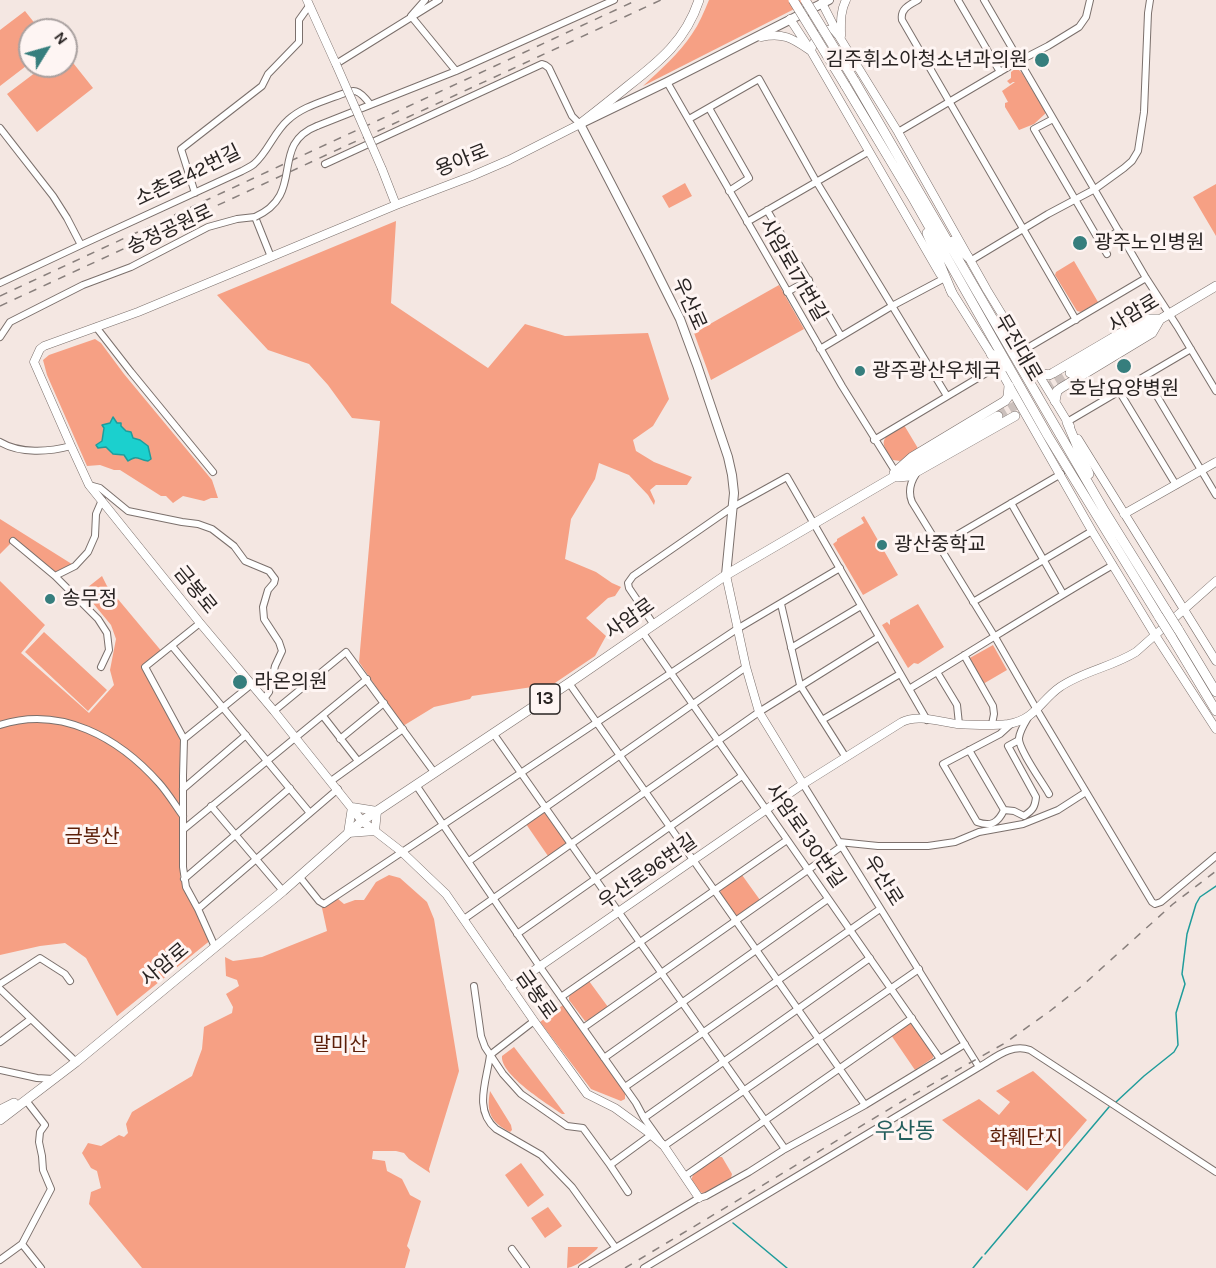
<!DOCTYPE html>
<meta charset="utf-8">
<style>
body{margin:0}
#map{position:relative;width:1216px;height:1268px;overflow:hidden;background:#f4e7e2;font-family:Karla,sans-serif}
canvas{display:block}
.north{position:absolute;left:18px;top:18px;width:60px;height:60px;box-sizing:border-box;background:#fef5f3;border:2px solid #a9a1a0;border-radius:50%;rotate:53deg;font-size:16px;font-weight:700;line-height:24px;text-align:center;color:#292423}
.north::after{content:'';display:block;margin:auto;width:21px;height:27px;background:#367e7d;clip-path:polygon(50% 0,100% 100%,50% 72%,0 100%)}
</style>
<div id="map">
<canvas width="1216" height="1268"></canvas>
<div class="north">N</div>
</div>
<script>
const context = document.querySelector('canvas').getContext('2d');
context.lineJoin = 'round';
function fill(path, color) { context.fillStyle = color; context.fill(path, 'evenodd'); }
function trace(path, color, width, dash) { context.strokeStyle = color; context.lineWidth = width; context.lineCap = dash ? 'butt' : 'round'; context.setLineDash(dash || []); context.stroke(path); }
function write(font, color, halo, rows, align = 'center') {
  context.font = font + ' Karla,"Noto Sans KR",sans-serif'; context.lineWidth = 6; context.setLineDash([]); context.textBaseline = 'middle'; context.strokeStyle = halo; context.fillStyle = color; for (const [text, x, y, turn = 0] of rows) {
    context.save(); context.translate(x, y); context.rotate((+turn || 0) * Math.PI / 180); context.textAlign = isNaN(turn) ? turn : align; if (halo) context.strokeText(text, 0, 0); context.fillText(text, 0, 0); context.restore();
  }
}
fill(new Path2D(`
 M709,0H812L643,86C660,70 679,54 692,34C699,24 704,12 709,0Z
 M25,11L40,30H30V63L0,86V30Z
 M66,54L93,88L37,132L7,94L44,66H66Z
 M1015,69L1019,70L1022,73L1046,113L1034,124L1019,130L1005,107V103L1008,102L1002,91L1015,82H1013L1010,84L1007,81L1011,78V72Z
 M685,183L692,196L669,208L662,196Z
 M1216,184V236L1193,197Z
 M396,221L391,303L488,368L525,324L565,336L648,333L669,399L653,426L633,440L636,451L654,462L692,477L687,485H656L650,490L655,501L654,505L648,495L629,475L599,463L595,479L571,519L565,559L596,572L612,583L621,587L615,596L608,598L586,618L606,636L595,656L543,691L539,686L472,696L470,699L434,707L403,726L359,662L380,421L352,418L328,385L309,364L268,350L217,295Z
 M1074,261L1098,302L1081,312L1077,311L1055,275L1056,272Z
 M779,285L804,329L711,380L694,333Z
 M95,339L101,343L124,374L212,480L218,498H211L204,501L183,496L173,503L166,496H161L120,470H114L100,465L87,466L47,375L43,360L49,355ZM110,423L120,426L126,431L129,432L133,438C143,441 148,449 151,459L143,460L138,457L112,454L106,447L98,448L96,445L102,441L104,428L102,425Z
 M904,425L919,450L900,461L893,460C876,439 884,437 904,425Z
 M864,516L898,575L863,595L833,544L837,541V539L864,523L861,518Z
 M0,519L75,566L55,576L13,541L0,554Z
 M102,576L107,586L163,653L145,667L184,740V851L180,879L212,939L117,1016L86,958L65,943L40,946L0,955V581L45,625L21,653L89,713L114,685L110,670L116,639L111,625L83,591Z
 M918,604L944,647L918,664L914,663L908,668L882,625L887,622L890,625V620Z
 M44,632L107,690L88,711L25,652Z
 M993,645L1007,670L983,684L968,659Z
 M545,810L568,842L548,856L526,824Z
 M389,875L400,878L427,902L434,919L459,1071L429,1169L430,1173L409,1159L404,1153L396,1151H373L372,1159L385,1161L387,1171L402,1179L410,1195L421,1201L407,1246L410,1250L405,1268H142L89,1204L91,1192L101,1188L97,1171L91,1168L82,1153L88,1143L101,1146L119,1135L124,1137L128,1133L126,1124L132,1112L192,1076L202,1049L204,1027L232,1013L233,1007L226,994L239,986L237,980L226,976L225,957L233,961L262,957L327,931L322,908L337,898L344,904L355,900H364L376,882Z
 M742,875L760,900L739,916L735,915L720,893L721,889Z
 M589,981L608,1007L589,1020L585,1021L569,1000V997L571,993Z
 M563,1005L625,1093V1099L621,1101L591,1089L540,1022Z
 M908,1023H912L933,1054V1058L915,1070L891,1035Z
 M514,1047L565,1114H562C548,1104 500,1075 502,1056Z
 M1033,1071L1087,1120L1027,1191L942,1120L979,1099L999,1115L1010,1102L996,1091Z
 M490,1091L511,1125L512,1130L510,1132C491,1122 486,1113 490,1091Z
 M717,1157H722L732,1174L731,1178L705,1194L700,1192L691,1180L693,1175Z
 M521,1163L544,1195L528,1207L505,1175Z
 M548,1207L562,1226L545,1238L531,1218Z
 M568,1247H598L597,1249C588,1257 578,1266 567,1268Z`), '#f6a084');
const water = new Path2D(`
 M113,417L117,423H121V426L126,431L131,432L133,438L140,440L148,446L151,459L148,461C138,460 138,454 128,461L124,455L113,454L106,447L98,448L96,445L102,441L104,428L102,425L110,423Z`);
fill(water, '#1bd0ce');
trace(water, '#1f9c9b', 1.5);
trace(new Path2D(`
 M1116,1102L1144,1076L1174,1052L1178,1045L1176,1013L1185,984L1182,974L1187,934L1196,904L1200,897L1216,886
 M733,1223L787,1268
 M985,1254L1109,1107
 M973,1268L982,1257`), '#1f9c9b', 1.5);
trace(new Path2D(`
 M998,416L1070,373`), '#cbc0bc', 9, [9, 4.5]);
const minor = new Path2D(`
 M425,0L411,16L456,71
 M918,0C909,5 900,9 902,20L1076,320
 M958,0L1000,72
 M984,0L1146,278L1177,326L1216,391
 M336,64L439,0
 M667,82L842,386L895,471
 M709,108L749,178L729,191
 M689,119L759,79L816,181L947,396
 M1053,119L1034,129L1107,254
 M317,126L456,71L614,0
 M0,128L53,196L67,218L81,245
 M898,132L1015,63L1048,46L1079,27L1086,17L1090,0
 M325,164L542,64L545,65L549,68L572,116L580,124
 M195,193L181,149L262,86L268,74L299,42V20L309,6
 M767,210L841,336
 M747,222L868,152
 M1100,242L1119,231
 M970,261L1048,214L1095,189L1124,168L1132,161L1138,151L1144,112L1148,13L1150,0
 M0,283L81,245L242,171C246,169 250,167 254,164C268,152 274,132 288,120C301,108 318,103 334,97C354,90 356,86 370,104
 M787,292L809,280
 M96,327L131,372L213,472
 M0,337L10,322L83,285L131,267L208,227L237,219L255,217L271,257
 M820,349L892,306L943,279
 M1024,350L1146,278
 M1145,376L1216,495
 M1119,391L1176,485
 M1067,422L1191,349
 M874,440L998,366
 M0,442C20,454 49,452 71,446
 M916,474C910,483 908,492 912,502L995,637L1037,710L1152,902L1155,904L1161,902L1216,856
 M89,485L100,488L128,511L182,522L198,524L212,529L234,546L245,561L269,571L275,579L274,583L268,590L263,607L264,619L279,642L282,651L275,666L269,692L264,699
 M1011,503L1063,594
 M13,541L55,576L98,619L107,633L109,650L101,667
 M938,546L1061,474
 M55,576L75,566L88,552L95,536L96,514L102,500
 M973,602L1092,531
 M781,604L800,685L845,756
 M200,623L145,667L184,739L183,776V867L186,887L198,909L215,947
 M654,625L629,588L628,583L633,576L731,508L787,477L927,720
 M643,633L940,1059
 M172,646L310,813
 M791,648L861,606
 M964,655L993,706L994,714L992,724
 M937,672L957,705L959,724
 M569,683L865,1105
 M909,689C977,648 1044,605 1113,565
 M274,711L346,652L434,772
 M323,716L358,761
 M1029,716C1025,723 1020,730 1019,738C1018,749 1043,783 1049,794
 M822,720L900,674
 M0,725C61,705 119,738 159,783C168,793 175,805 183,816
 M493,733L785,1149
 M184,739L252,684
 M340,739L384,703
 M969,750L1004,810L1014,811L1024,816C1033,810 1035,807 1036,797L1008,746L1019,740
 M331,781L403,729
 M803,784L979,1067
 M416,785L540,967L636,1103L644,1118
 M183,789L246,735
 M211,806L283,891
 M1004,810C998,823 991,827 977,822L943,764L1000,734L1011,724
 M184,829L367,679
 M839,842L878,846H928L955,842L979,832L1023,824L1058,810L1086,792
 M469,861L746,667
 M299,876L319,901L324,904L737,629L840,568
 M184,879L290,788
 M198,909L338,789
 M464,919L759,712L879,637
 M517,934L742,776
 M870,958L644,1118L664,1146L919,969
 M0,984L40,958L65,974L70,981
 M474,986L481,1036L485,1047L503,1074L521,1094L567,1126L583,1128L610,1165L651,1135
 M0,989L76,1062
 M561,997L787,840
 M534,1021L490,1055C487,1080 473,1110 496,1129L541,1155L572,1187L615,1247
 M583,1028L842,846
 M0,1042L31,1019
 M604,1058L828,899
 M0,1070L37,1078L53,1079
 M625,1087L880,909
 M610,1165L628,1192
 M685,1176L912,1018
 M22,1244L41,1268
 M512,1249L526,1268
 M0,1260L22,1244L51,1189L43,1170L42,1156L39,1142L40,1132L45,1125L28,1103
 M582,1268L699,1198L706,1196L749,1172L785,1149L865,1105L965,1044
 M644,1268L979,1067C995,1058 1011,1043 1030,1050L1216,1172`);
const tertiary = new Path2D(`
 M307,0L336,64
 M822,3L840,38L898,132L987,290L1070,426
 M790,19L811,51L940,274
 M841,36C841,24 840,11 846,0
 M761,37C784,32 793,39 811,51C814,39 820,30 833,29L838,35
 M580,124L509,160L472,176L396,205L138,312L44,346L40,349L34,362L71,446L89,485L200,623L274,711L362,821L402,852L446,894L534,1021L587,1094L615,1108L648,1132L664,1146L699,1198
 M382,169L396,205
 M950,289L991,354L1092,531L1155,635L1216,729
 M1078,439L1216,661
 M1124,514L1216,462
 M726,575L746,667L759,712L803,784
 M352,807L377,811L375,831L348,833Z
 M510,987L803,784L902,722C918,714 940,722 957,724C973,725 992,726 1008,724C1035,720 1041,700 1060,687C1083,671 1112,667 1136,652L1216,581`);
const secondary = new Path2D(`
 M726,575L734,493L732,475L728,457L697,365L680,319L648,255L580,124L667,82L829,0`);
const primary = new Path2D(`
 M1038,373L1049,375L1053,373L1145,319H1158
 M1070,373L1216,286
 M1055,401L1057,391L1061,388L1152,333L1159,321
 M894,473L912,457L1005,401L1008,397L1009,386
 M898,477L909,476L1015,416
 M0,1110L14,1103
 M0,1120L76,1062L283,891L362,821L569,683L726,575L998,416`);
const trunk = new Path2D(`
 M854,80L1105,512L1166,610
 M845,85L914,200L1048,436L1159,617
 M580,124C596,112 612,99 628,86C660,61 686,40 699,0
 M927,233L952,293
 M953,241L968,257
 M991,354L1004,367
 M1067,422L1089,474
 M1178,629L1216,692
 M1171,636L1216,711`);
trace(minor, '#7b706c', 8);
trace(tertiary, '#7b706c', 9);
trace(secondary, '#7b706c', 10);
trace(primary, '#7b706c', 10);
trace(trunk, '#7b706c', 10);
trace(minor, '#fff', 6);
trace(tertiary, '#fff', 8);
trace(secondary, '#fff', 8);
trace(primary, '#fff', 9);
trace(trunk, '#fff', 9);
trace(new Path2D(`
 M0,296L637,0
 M0,306L661,0
 M625,1268L906,1099L1005,1043L1050,1011L1083,985L1173,904L1216,871`), '#887f7c', 1.5, [8, 8]);
const minorBridge = new Path2D(`
 M255,217C307,194 268,145 317,126`);
const tertiaryBridge = new Path2D(`
 M336,64L382,169`);
const trunkBridge = new Path2D(`
 M793,0L845,85
 M805,0L854,80
 M1166,610L1178,629
 M1159,617L1171,636`);
trace(minorBridge, '#7b706c', 8, []);
trace(tertiaryBridge, '#7b706c', 9, []);
trace(trunkBridge, '#7b706c', 10, []);
trace(minorBridge, '#fff', 6);
trace(tertiaryBridge, '#fff', 8);
trace(trunkBridge, '#fff', 9);
for (const [x, y, r, color] of [
 [1042,60,8,"#367e7d"],
 [1080,243,8,"#367e7d"],
 [1124,366,8,"#367e7d"],
 [860,371,6,"#367e7d"],
 [882,545,6,"#367e7d"],
 [50,599,6,"#367e7d"],
 [240,682,8,"#367e7d"]
]) { const dot = new Path2D(); dot.arc(x, y, r, 0, 2 * Math.PI); context.fillStyle = color; context.fill(dot); trace(dot, '#fef5f3', 2); }
for (const [x, y, w] of [
 [545,699,30]
]) { const box = new Path2D(); box.roundRect(x - w / 2, y - 15, w, 30, 4.5); context.fillStyle = '#fef5f3'; context.fill(box); trace(box, '#292423', 1.5); }
write('bold 18px', '#292423', null, [
 ["13",545,699]
]);
write('20px', '#292423', '#fef5f3', [
 ["김주휘소아청소년과의원",1028,60,"right"],
 ["광주노인병원",1094,243],
 ["광주광산우체국",872,371],
 ["호남요양병원",1124,389,"center"],
 ["광산중학교",894,545],
 ["송무정",62,599],
 ["라온의원",254,682]
], 'left');
write('20px', '#292423', '#fef5f3', [
 ["용아로",462,161,-22],
 ["소촌로42번길",188,176,-26],
 ["송정공원로",170,230,-25],
 ["사암로171번길",793,270,60],
 ["우산로",689,304,66],
 ["사암로",1134,314,-31],
 ["무진대로",1018,348,60],
 ["금봉로",195,590,51],
 ["사암로",630,619,-35],
 ["사암로130번길",805,836,55],
 ["우산로96번길",648,872,-35],
 ["우산로",883,881,58],
 ["사암로",165,965,-40],
 ["금봉로",536,995,55]
]);
write('20px', '#5d1f09', '#fef5f3', [
 ["금봉산",92,837],
 ["말미산",340,1045],
 ["화훼단지",1026,1138]
]);
write('22px', '#235e5d', '#fef5f3', [
 ["우산동",905,1132]
]);
</script>
